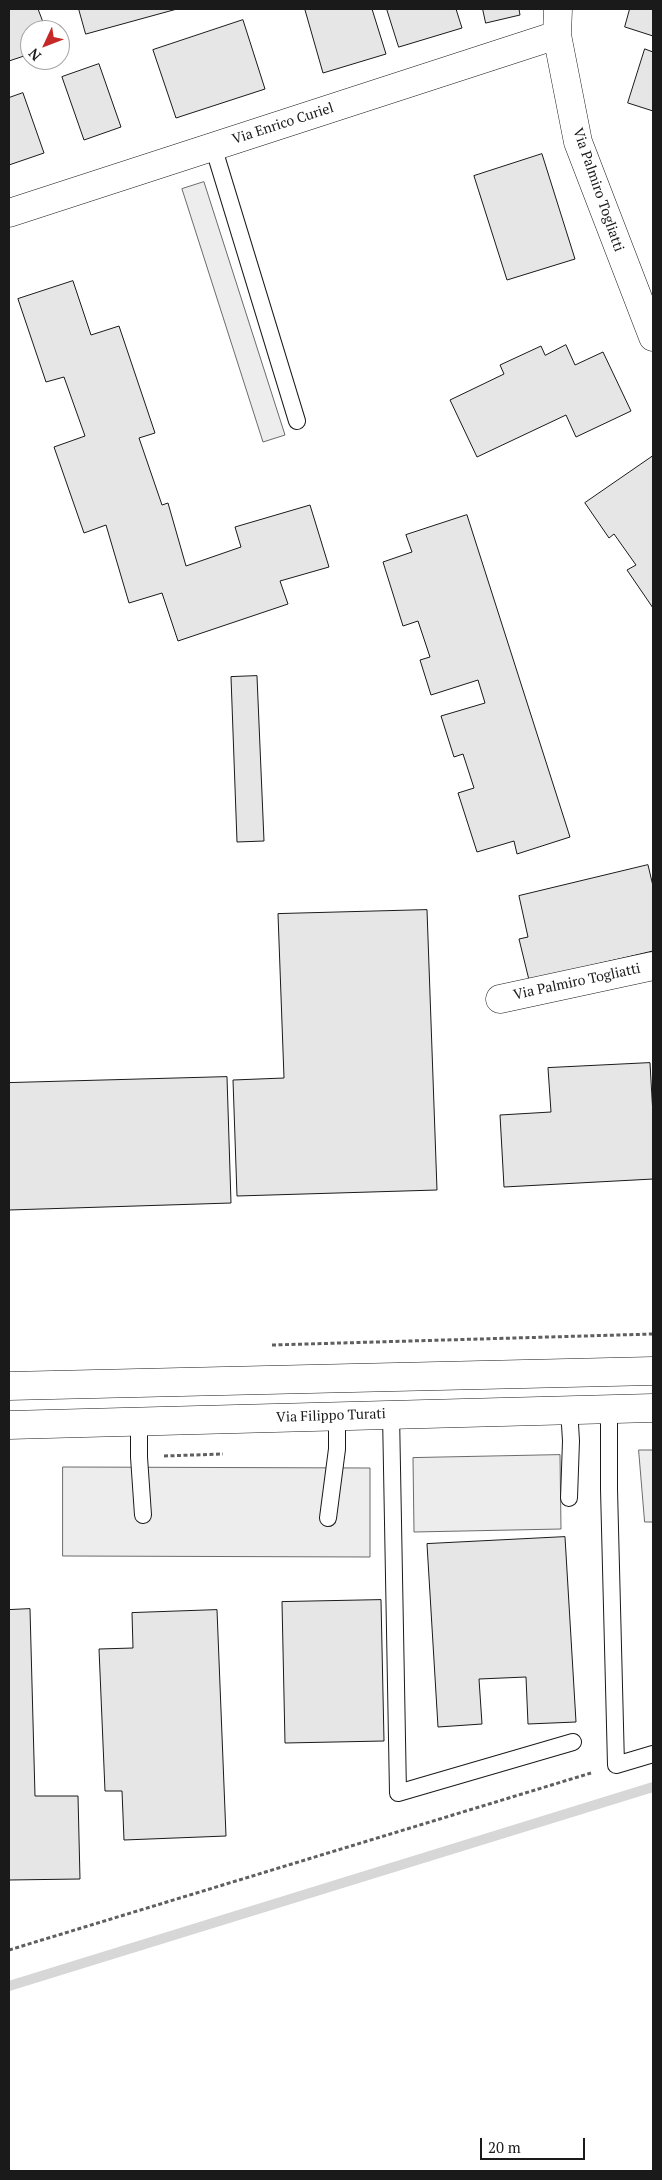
<!DOCTYPE html>
<style>
body{margin:0}
#map{position:relative;width:662px;height:2180px;overflow:hidden;background:#fff;font-family:"PT Serif",serif}
canvas{display:block}
.frame{position:absolute;inset:0;border:10px solid #1a1a1a;pointer-events:none}
.north{position:absolute;left:20px;top:20px;width:50px;height:50px;box-sizing:border-box;background:#fff;border:1px solid #a3a3a3;border-radius:50%;rotate:227deg;font-size:14px;font-weight:700;line-height:20px;text-align:center;color:#1a1a1a}
.north::after{content:'';display:block;margin:auto;width:18px;height:22px;background:#c62828;clip-path:polygon(50% 0,100% 100%,50% 72%,0 100%)}
.scale{position:absolute;left:480px;top:2138px;width:105px;height:22px;box-sizing:border-box;border:2px solid #1a1a1a;border-top:0;padding-left:6px;font-size:15px;line-height:18px;white-space:nowrap;color:#1a1a1a;-webkit-text-stroke:4px #fff;paint-order:stroke}
</style>
<div id="map">
<canvas width="662" height="2180"></canvas>
<div class="frame"></div>
<div class="north">N</div>
<div class="scale">20 m</div>
</div>
<script>
const context = document.querySelector('canvas').getContext('2d');
context.lineJoin = 'round';
function fill(path, color) { context.fillStyle = color; context.fill(path, 'evenodd'); }
function trace(path, color, width, dash) { context.strokeStyle = color; context.lineWidth = width; context.lineCap = dash ? 'butt' : 'round'; context.setLineDash(dash || []); context.stroke(path); }
function write(font, color, halo, rows, align = 'center') {
  context.font = font + ' "PT Serif",serif'; context.lineWidth = 4; context.setLineDash([]); context.textBaseline = 'middle'; context.strokeStyle = halo; context.fillStyle = color; for (const [text, x, y, turn = 0] of rows) {
    context.save(); context.translate(x, y); context.rotate((+turn || 0) * Math.PI / 180); context.textAlign = isNaN(turn) ? turn : align; if (halo) context.strokeText(text, 0, 0); context.fillText(text, 0, 0); context.restore();
  }
}
const built = new Path2D(`
 M204,182L285,435L263,442L182,189Z
 M639,1450H653V1522H645Z
 M560,1455L561,1529L414,1532L413,1458Z
 M63,1467L370,1468V1557L63,1556Z`);
fill(built, '#ededed');
trace(built, '#6a6a6a', 1);
trace(new Path2D(`
 M9,1986L653,1787`), '#d7d7d7', 10);
const building = new Path2D(`
 M9,9H38L46,30H30V54L9,61Z
 M79,9H177L86,34Z
 M310,9H372L386,54L323,73L305,10Z
 M387,9H456L462,28L399,47Z
 M483,9H519L520,15L486,23Z
 M630,9H653V36L625,27Z
 M243,20L265,89L176,118L153,50Z
 M645,49L653,52V111L628,103Z
 M99,64L121,127L84,140L62,77Z
 M23,93L44,153L9,165V98Z
 M542,154L575,259L507,280L474,176Z
 M73,281L91,335L119,326L155,433L139,438L162,505L168,503L186,566L241,547L235,527L310,505L329,567L280,581L288,604L178,641L162,593L129,603L106,525L84,533L54,447L85,436L64,377L46,382L18,299Z
 M566,345L575,365L603,352L631,411L576,437L566,415L477,457L450,400L504,374L500,365L541,346L545,355Z
 M653,456V608L627,570L636,565L614,534L609,538L585,503Z
 M467,515L570,837L517,854L514,841L477,852L458,793L474,788L463,754L454,757L441,716L485,703L478,680L431,695L420,660L430,657L418,621L403,626L383,562L412,552L406,535Z
 M257,676L264,841L237,842L231,677Z
 M648,865L653,886V951L529,980L519,939L528,937L519,896Z
 M427,910L437,1190L237,1196L233,1080L284,1078L278,914Z
 M650,1063L653,1115V1179L504,1187L500,1115L551,1112L548,1068Z
 M227,1077L231,1203L9,1210V1083Z
 M565,1537L576,1722L528,1724L526,1677L479,1679L482,1724L438,1727L427,1544Z
 M381,1600L384,1741L285,1743L282,1602Z
 M30,1609L35,1796H78L80,1879L9,1880V1610Z
 M217,1610L226,1836L124,1840L122,1791H105L99,1649L133,1648L132,1613Z`);
fill(building, '#e6e6e6');
trace(building, '#1a1a1a', 1);
const lane = new Path2D(`
 M213,146L297,421
 M609,1408V1489L616,1765L653,1754
 M391,1414L398,1793L573,1742
 M139,1422V1457L143,1515
 M569,1498L571,1441L569,1408
 M328,1518L337,1449V1416`);
const street = new Path2D(`
 M558,9L557,35L578,142L653,337
 M9,213L557,35
 M500,999L653,966`);
const secondary = new Path2D(`
 M9,1386L653,1371
 M9,1425L653,1408`);
trace(lane, '#1a1a1a', 18);
trace(street, '#1a1a1a', 29);
trace(secondary, '#1a1a1a', 29);
trace(new Path2D(`
 M272,1345L653,1334
 M164,1456L223,1454
 M9,1950L591,1773`), '#5f5f5f', 3, [4, 2.5]);
trace(lane, '#fff', 16);
trace(street, '#fff', 28);
trace(secondary, '#fff', 28);
write('14px', '#1a1a1a', '#fff', [
 ["Via Enrico Curiel",283,124,-18],
 ["Via Palmiro Togliatti",598,190,71],
 ["Via Palmiro Togliatti",577,982,-12],
 ["Via Filippo Turati",331,1416,-2]
]);
</script>
